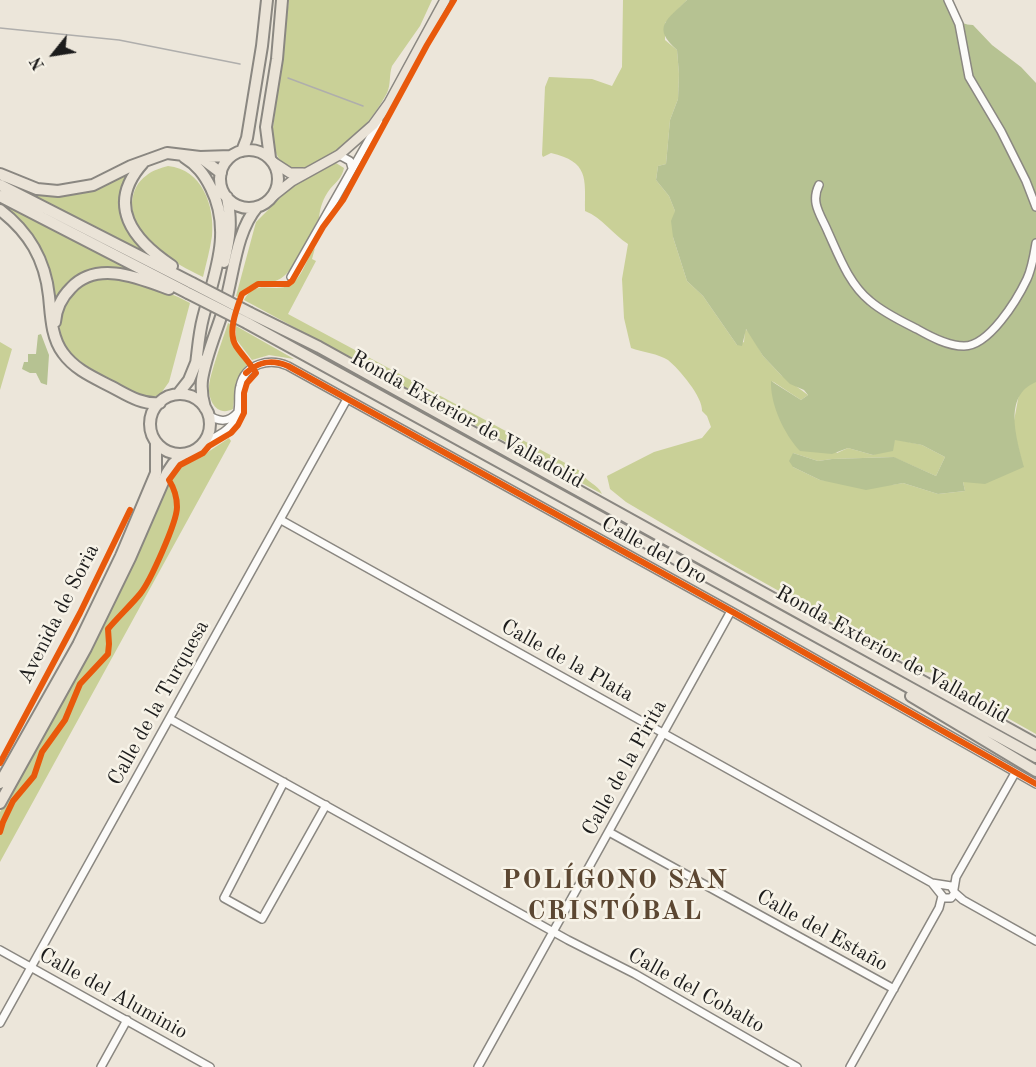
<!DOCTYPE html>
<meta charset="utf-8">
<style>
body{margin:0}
#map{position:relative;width:1036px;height:1067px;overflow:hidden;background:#ece6da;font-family:"Old Standard TT",serif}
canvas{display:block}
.north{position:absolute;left:24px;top:24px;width:60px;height:60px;-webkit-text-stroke:4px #f7f3e8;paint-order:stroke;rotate:240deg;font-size:16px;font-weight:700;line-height:24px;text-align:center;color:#1c1c1c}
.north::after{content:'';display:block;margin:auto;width:21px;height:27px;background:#1c1c1c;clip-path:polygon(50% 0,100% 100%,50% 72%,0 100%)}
</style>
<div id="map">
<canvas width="1036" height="1067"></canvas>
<div class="north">N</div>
</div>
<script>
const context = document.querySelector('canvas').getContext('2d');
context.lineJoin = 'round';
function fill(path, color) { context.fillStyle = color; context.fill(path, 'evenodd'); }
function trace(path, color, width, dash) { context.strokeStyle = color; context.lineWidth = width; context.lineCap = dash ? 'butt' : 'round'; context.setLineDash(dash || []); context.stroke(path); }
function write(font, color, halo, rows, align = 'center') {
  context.font = font + ' "Old Standard TT",serif'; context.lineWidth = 5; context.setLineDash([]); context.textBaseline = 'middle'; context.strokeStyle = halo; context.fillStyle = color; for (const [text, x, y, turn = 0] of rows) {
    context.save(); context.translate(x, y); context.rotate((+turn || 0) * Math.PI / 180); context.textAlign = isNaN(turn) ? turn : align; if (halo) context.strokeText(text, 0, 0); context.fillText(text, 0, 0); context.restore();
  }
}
fill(new Path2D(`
 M289,0H432L420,26L392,66C389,74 391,85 387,93C381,104 372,118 363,127C339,154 279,200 272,136Z
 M623,0H687L665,23V40L677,50L679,74L678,99L670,120L666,164L658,166L656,180L669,196L675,211L673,237L687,281L703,296L737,345L744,342L745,329L750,333L763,356L781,375L808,395L801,400L772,381L837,453L848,448L873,455L893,445L895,439L922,445L945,457L936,476L893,457L832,459L818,461L793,453V467L820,480L891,485L903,483L938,494L965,491L963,482L1023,467L1013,426L1019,394L1036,376V734L972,698L968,693L935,673L924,672L736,567L626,502L610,489L607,476L654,452L702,438L711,427L707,416L702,411C703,397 679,369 668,360C659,354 642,352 631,348L624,318L622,279L628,244C612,234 603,218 585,211C585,178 589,162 551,153L543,157L542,155L545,87L549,77L592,79L612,86L622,67Z
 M336,163L344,168C342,178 336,182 330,189C323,198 320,208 319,218C311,232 295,268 284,276C269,289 250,275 239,298L236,296L256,222L290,188Z
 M168,166C202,169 215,206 212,236C210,250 206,264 203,277C174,263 132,240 132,203C133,191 137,182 147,175C153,170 161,168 168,166Z
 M130,170C106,211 127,233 158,260L16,187L17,185C73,197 80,199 130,170Z
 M0,202L147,279L96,271L55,311L49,274L0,206Z
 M315,248L312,259L316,261L288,314L582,472C585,482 598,484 602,494L244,300C256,277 275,295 291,284C303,277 306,258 315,248Z
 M97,278C130,279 160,287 190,303L169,382L159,396C142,400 127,388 112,380C97,372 80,364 69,351C53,332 59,300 80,285C84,282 92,280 97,278Z
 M228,323L232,325C228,342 241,350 248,364C232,380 236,389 233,409C217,417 208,401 209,386C211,370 223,339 228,323Z
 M236,326L294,359L269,355L252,360L236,339Z
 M0,342L12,349L0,390Z
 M229,438L231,441L0,862V812L97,638L135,559L166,488L182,466L199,458Z`), '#c9d097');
fill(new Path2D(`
 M687,0H944C952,12 957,25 973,25L992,45L1021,67L1036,83V382C1002,396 1017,439 1024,467L985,484L963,482L965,491L938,494L903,483L866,490L820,480L793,467L789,461L793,453L818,461L832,459L894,457L936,476L945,457L922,445L895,440L893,451L873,455L848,448L832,454L800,451C784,434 770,404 771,381L801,400L808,395L804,390L790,384L781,375L763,356L746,329L742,346L737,345L703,296L687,281L673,237L671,221L675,211L669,196L656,180L658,166L666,164L670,120L678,99L679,74L677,50C651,27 667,20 687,0Z
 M41,334L49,355L47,385L41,383L36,373H30L22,369L24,362H28V354H36L38,335Z`), '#b6c292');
const minor = new Path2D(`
 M948,0L959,24L969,77L1001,131L1026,181L1036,207
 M339,155L350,161L352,168
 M819,185C810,203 821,215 828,232C839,256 849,284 870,301C884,313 901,321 917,329C931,337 948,346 964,346C989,346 1017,300 1027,279C1032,268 1034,255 1036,243
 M291,277L379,122
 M208,415C219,422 228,423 237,413
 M203,443C215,437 230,431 236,418C241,408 237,396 240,386C245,363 270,358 288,366L731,611L1036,784
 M281,520L932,883L944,898H951L955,893
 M170,719L568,940L635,974L797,1067
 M284,782L224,898L262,919L326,805
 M609,832L894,989
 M932,883L951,886L955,893L963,900L1036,941
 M954,889L956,877L1015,773
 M0,950L210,1067
 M0,1023L347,399
 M101,1067L127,1020
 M478,1067L731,611
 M850,1067L939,908L942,896`);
const major = new Path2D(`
 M273,162L290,173H303
 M273,196L292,181L339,155L373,125L389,103L445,0`);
const highway = new Path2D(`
 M220 179a29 29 0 1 1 58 0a29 29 0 1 1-58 0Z
 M242,151L247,138L262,46L267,0
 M184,157C197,165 204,174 211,188C233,232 214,274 203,318C199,333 198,349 196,364
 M200,157L221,173
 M270,158L266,127L277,59L282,0
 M143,163C105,205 133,240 172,266
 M0,174L37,189L58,191L93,185L131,166L167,153L200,157L231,156
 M0,185L192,283
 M0,196L188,293
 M0,210C29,232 45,259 49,296C51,315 51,337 63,353C75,370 95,378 112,387C127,395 142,405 160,403
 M224,262C230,237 232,222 227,197
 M250,313L319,347L1036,744
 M55,322C56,309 61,298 71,288C97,260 139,278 169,289
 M247,323L1036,757
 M178,394L189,380L198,358
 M150 424a30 30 0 1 1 60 0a30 30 0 1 1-60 0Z
 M205,408C202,398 201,390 202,380C206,354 218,329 225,304C234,272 236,232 257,207
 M911,696L1036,771
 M0,783L78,645L121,556L156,473V442
 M0,803L86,648L130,558L167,473L173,464L184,454`);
trace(minor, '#8a8781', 10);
trace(major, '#8a8781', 12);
trace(highway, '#8a8781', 14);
trace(minor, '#fcfbf9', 7);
trace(major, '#eae3d7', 9);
trace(highway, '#eae3d7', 10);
trace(new Path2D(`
 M0,28L119,40L240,64
 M288,78L363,106`), '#afaeac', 1.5);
const highwayBridge = new Path2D(`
 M192,283L250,313
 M188,293L247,323`);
trace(highwayBridge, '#8a8781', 14, []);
trace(highwayBridge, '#eae3d7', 10);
trace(new Path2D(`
 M246,373C259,361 272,359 288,366L731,611L1036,784
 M0,763L80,613L130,510
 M0,832L3,822L13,801L34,776L42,752L65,720L80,684L108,654L109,644L108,629C118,617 130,606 140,594C150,582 177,522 177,507C177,498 174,488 169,480L180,465L203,453L209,446L231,433L238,425L244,413V393L247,383L256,373C250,363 242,355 236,346C227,332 237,308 242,294L258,284H288L292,281L323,227L343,200L427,45L454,0`), '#e8590c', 6);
write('21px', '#1c1c1c', '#f7f3e8', [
 ["Ronda Exterior de Valladolid",467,420,29],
 ["Calle del Oro",654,551,29],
 ["Avenida de Soria",59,614,-63],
 ["Ronda Exterior de Valladolid",892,655,29],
 ["Calle de la Plata",567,661,29],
 ["Calle de la Turquesa",159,703,-61],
 ["Calle de la Pirita",625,768,-61],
 ["Calle del Estaño",822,931,29],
 ["Calle del Cobalto",696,991,29],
 ["Calle del Aluminio",113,994,29]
]);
context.letterSpacing = '1.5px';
write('bold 27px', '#5c4732', '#f7f3e8', [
 ["POLÍGONO SAN",615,881],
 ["CRISTÓBAL",615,912]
]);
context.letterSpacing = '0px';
</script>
